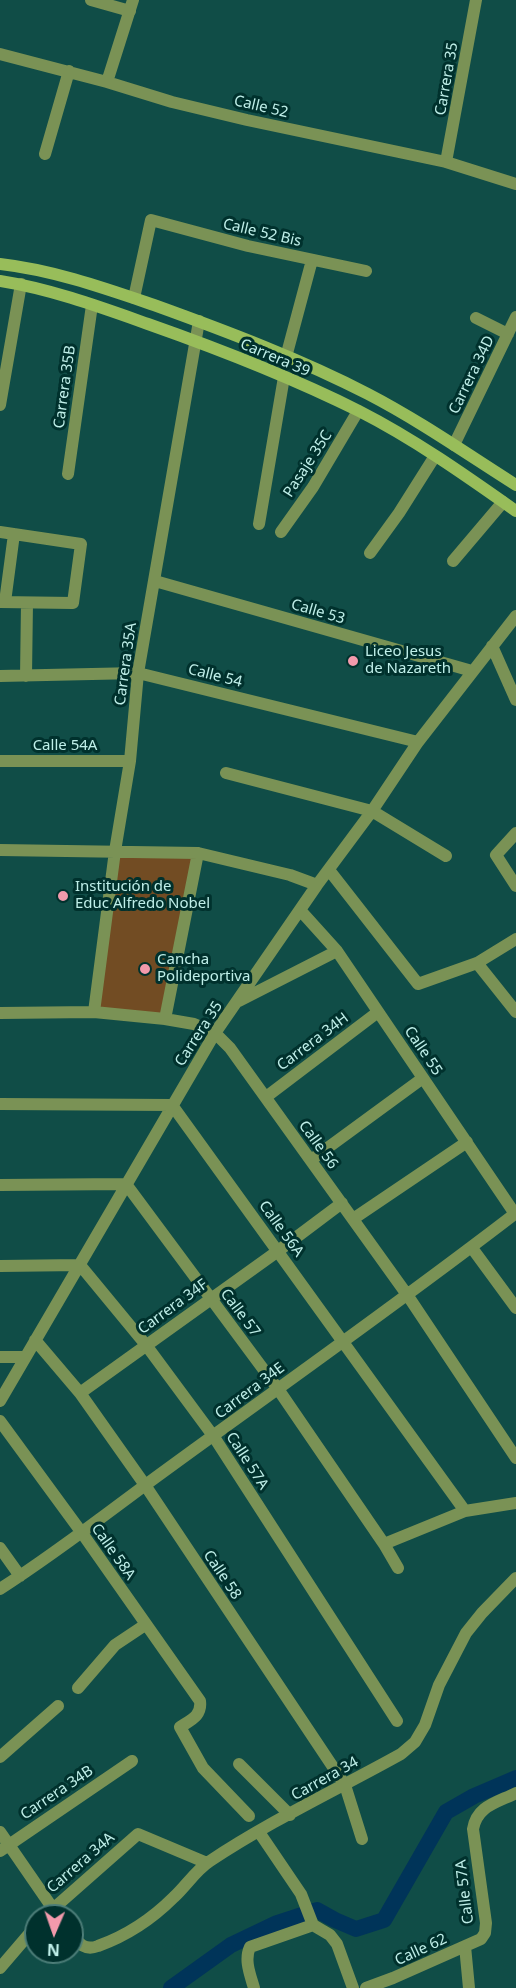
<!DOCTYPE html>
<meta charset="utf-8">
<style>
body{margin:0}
#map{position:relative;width:516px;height:1988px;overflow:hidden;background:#104d47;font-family:"Noto Sans",sans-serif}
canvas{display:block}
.north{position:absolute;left:24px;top:1904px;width:60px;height:60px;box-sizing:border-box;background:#00312d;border:2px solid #4c7d78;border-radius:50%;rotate:182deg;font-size:16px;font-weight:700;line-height:24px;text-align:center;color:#bfefe9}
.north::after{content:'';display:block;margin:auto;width:21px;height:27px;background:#f29aac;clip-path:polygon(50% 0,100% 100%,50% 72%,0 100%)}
</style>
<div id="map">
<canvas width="516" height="1988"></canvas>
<div class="north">N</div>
</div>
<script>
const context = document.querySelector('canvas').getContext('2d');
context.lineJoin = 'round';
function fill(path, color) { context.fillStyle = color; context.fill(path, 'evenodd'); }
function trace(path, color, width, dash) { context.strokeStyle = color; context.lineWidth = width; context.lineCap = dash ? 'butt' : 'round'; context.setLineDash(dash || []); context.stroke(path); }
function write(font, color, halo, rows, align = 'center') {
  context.font = font + ' "Noto Sans",sans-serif'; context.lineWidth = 6; context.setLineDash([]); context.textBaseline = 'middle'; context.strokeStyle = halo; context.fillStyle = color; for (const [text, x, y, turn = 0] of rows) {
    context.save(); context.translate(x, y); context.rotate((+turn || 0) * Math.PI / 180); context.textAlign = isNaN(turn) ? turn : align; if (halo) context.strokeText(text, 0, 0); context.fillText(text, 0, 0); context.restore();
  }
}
fill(new Path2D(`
 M115,851L198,853L165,1019L94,1012Z`), '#724c23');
trace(new Path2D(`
 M171,1988L231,1945L277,1923L317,1910L335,1920L356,1929L384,1920L446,1812L474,1796L516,1778`), '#003459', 16);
trace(new Path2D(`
 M91,0L130,11
 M0,54L107,82L172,102L247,120L446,162L516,184
 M107,82L133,0
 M45,154L69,71
 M446,162L476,0
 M134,298L151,220L248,246L366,271
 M476,318L508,334
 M286,357L312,260
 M0,405L21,284
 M454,445L516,317
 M68,474L92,305
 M259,524L284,377
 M0,532L81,544L73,603L0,602
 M281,532L313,487L358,411
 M370,553L399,513L435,456
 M453,561L503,502
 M155,581L472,671
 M5,602L14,534
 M492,646L516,700
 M0,676L138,673L418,742
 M26,676L27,603
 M0,761H130
 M226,773L372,811L446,856
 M516,833L496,855L516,886
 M0,850L198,853L290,875L317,885
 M329,870L418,984L477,963L516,939
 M300,910L337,951L515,1214
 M477,963L516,1012
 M239,1001L337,951
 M94,1012L115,851L130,761L138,673L199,321
 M0,1013L94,1012L165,1019L194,1024L215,1033L230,1048L408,1296L516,1458
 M165,1019L198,853
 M266,1097L378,1012
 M0,1104L172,1105L465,1511
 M311,1160L423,1078
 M0,1185L126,1184L278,1389L384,1544L398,1568
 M353,1219L467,1142
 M472,1248L516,1308
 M0,1266L80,1265L146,1345L214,1437L397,1721
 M35,1340L80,1393L145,1485L345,1785L362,1839
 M0,1357H25
 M80,1393L278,1251L342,1203
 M0,1401L215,1033L317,885L372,811L418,742L516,616
 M0,1421L82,1533L200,1701C202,1716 191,1720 180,1727L203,1768L249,1816
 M384,1544L465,1511L516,1503
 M0,1548L20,1576
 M0,1589C50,1557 97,1521 144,1486C268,1395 394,1307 516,1213
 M78,1688L115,1645L145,1625
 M0,1757L58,1706
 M239,1764L290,1815
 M0,1832L58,1916
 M259,1832L301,1894L313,1925L330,1935L337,1944L353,1988
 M0,1851L132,1761
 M45,1916L138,1834L207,1863
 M72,1934C79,1944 85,1951 98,1946C126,1936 153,1918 174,1897C186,1886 196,1870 210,1861C270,1821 338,1789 401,1754L415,1742L425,1725L439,1685L466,1633L482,1613L516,1578
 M465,1946L469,1988
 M0,1968L36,1926
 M254,1988C250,1974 244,1960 250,1947L313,1925
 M366,1988L393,1978L481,1939L485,1933L486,1923L473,1829C477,1806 496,1803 516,1793`), '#7a9255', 12);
trace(new Path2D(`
 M0,264C53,270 104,288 154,305C226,331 300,359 368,394C420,421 467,454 516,485
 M0,281C51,289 100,307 148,324C219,349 291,377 359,411C414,439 465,475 516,511`), '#98bd5a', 12);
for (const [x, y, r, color] of [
 [353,661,6,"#f29aac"],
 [63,896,6,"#f29aac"],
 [145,969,6,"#f29aac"]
]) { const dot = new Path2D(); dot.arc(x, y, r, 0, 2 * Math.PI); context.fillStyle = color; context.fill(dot); trace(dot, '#00312d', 2); }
write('15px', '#bfefe9', '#00312d', [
 ["Carrera 35",447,79,-80],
 ["Calle 52",261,107,13],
 ["Calle 52 Bis",262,233,13],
 ["Carrera 39",275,358,23],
 ["Carrera 34D",472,375,-64],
 ["Carrera 35B",65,387,-82],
 ["Pasaje 35C",308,464,-57],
 ["Calle 53",318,612,16],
 ["Carrera 35A",126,664,-82],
 ["Calle 54",215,676,14],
 ["Calle 54A",65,746],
 ["Carrera 35",199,1034,-57],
 ["Carrera 34H",313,1042,-37],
 ["Calle 55",423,1051,56],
 ["Calle 56",318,1145,54],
 ["Calle 56A",281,1229,54],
 ["Carrera 34F",173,1307,-36],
 ["Calle 57",240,1313,53],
 ["Carrera 34E",250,1391,-37],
 ["Calle 57A",247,1461,57],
 ["Calle 58A",113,1552,55],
 ["Calle 58",222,1575,56],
 ["Carrera 34",325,1779,-29],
 ["Carrera 34B",57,1793,-34],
 ["Carrera 34A",81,1863,-41],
 ["Calle 57A",465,1892,-97],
 ["Calle 62",421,1950,-25]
]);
write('15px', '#bfefe9', '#00312d', [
 ["Liceo Jesus",365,652],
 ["de Nazareth",365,669],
 ["Institución de",75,887],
 ["Educ Alfredo Nobel",75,904],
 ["Cancha",157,960],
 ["Polideportiva",157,977]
], 'left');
</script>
